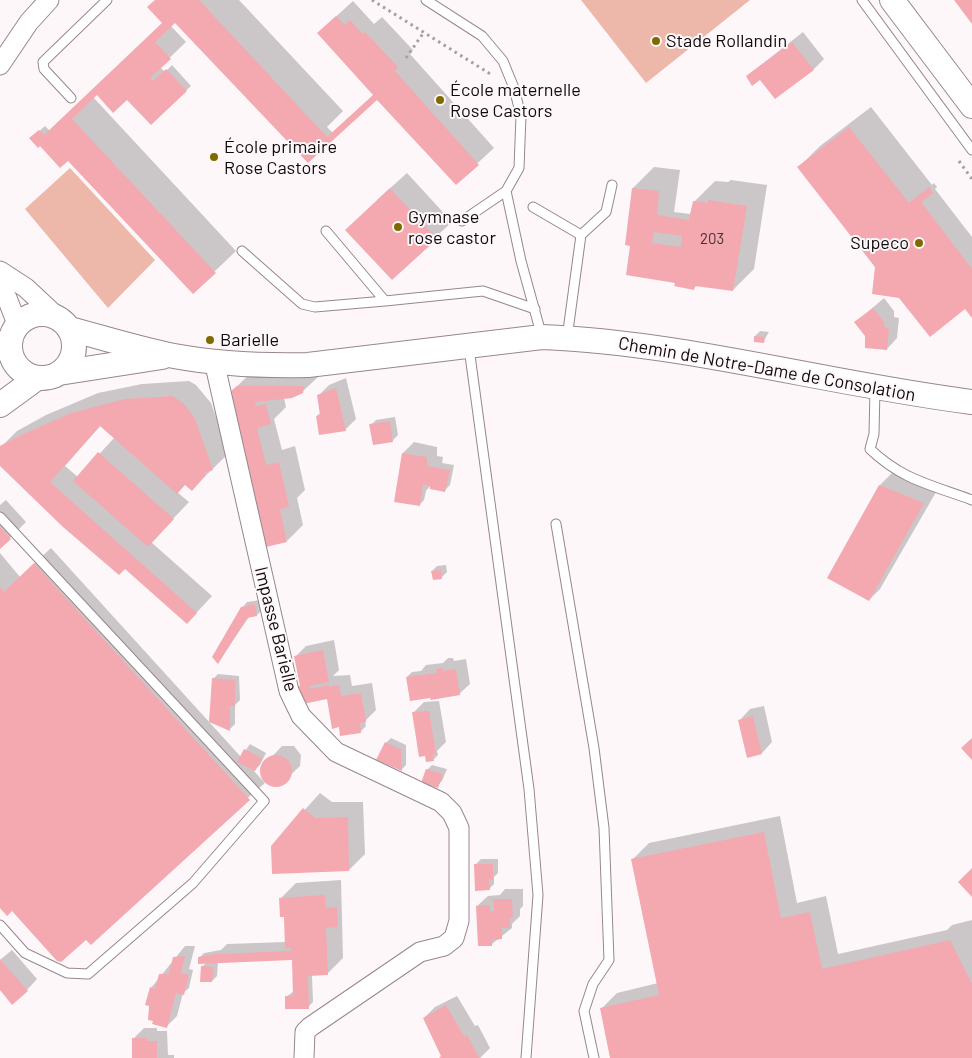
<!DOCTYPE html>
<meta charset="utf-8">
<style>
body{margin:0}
canvas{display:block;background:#fef7fa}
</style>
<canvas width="972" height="1058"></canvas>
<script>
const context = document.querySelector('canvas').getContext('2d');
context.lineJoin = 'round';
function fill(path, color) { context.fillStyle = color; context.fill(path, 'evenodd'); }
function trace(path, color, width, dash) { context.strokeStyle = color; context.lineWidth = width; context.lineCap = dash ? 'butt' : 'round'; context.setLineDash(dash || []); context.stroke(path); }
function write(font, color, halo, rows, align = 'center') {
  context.font = font + ' Barlow,sans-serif'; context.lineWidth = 4; context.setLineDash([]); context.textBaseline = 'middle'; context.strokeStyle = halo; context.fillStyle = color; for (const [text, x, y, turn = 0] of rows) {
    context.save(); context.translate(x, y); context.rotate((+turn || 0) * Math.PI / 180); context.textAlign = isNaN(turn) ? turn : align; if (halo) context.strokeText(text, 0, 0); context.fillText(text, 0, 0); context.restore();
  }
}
fill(new Path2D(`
 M581,0H750L646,83Z
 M70,168L155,260L108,308L25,209Z`), '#edb7aa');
fill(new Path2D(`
 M156,0H239L343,111L327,127L333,133L375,94L318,33L353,1L374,24L382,17L413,50L410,54L494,148L456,183L378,98L308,162L175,21L170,25L186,42L160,67L165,72L172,65L191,86L151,123L137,92L97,93L93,97L236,251L193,292L68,159L36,134L45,126L50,131L163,23Z
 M803,32L824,59L814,69L775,97L760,78L747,76Z
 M871,107L932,185L934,183L937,187L935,189L972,237V315L965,307L876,268L799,167L820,146Z
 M654,167L680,170L674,212L690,214L694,202L715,181L728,182L731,180L767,185L754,269L733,290L697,285L694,288L676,282L631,245L633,188Z
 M407,173L452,222L405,265L377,200Z
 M884,298L894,311V317L899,318L897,338L887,349L856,322Z
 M760,331L769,332L763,342L755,336Z
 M254,370L319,376L302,392L284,398L286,407L274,419L282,450L295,446L305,490L297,498L303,525L287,541L233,390Z
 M346,378L356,419L345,430L317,416L321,412L318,396L329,385Z
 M189,381L196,385L211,403L229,453L192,489L186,483L177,492L189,502L151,542L212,596L187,623L125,568L0,464V448L17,431L46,415L98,393L142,384ZM101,425L115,437L78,477L65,466Z
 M395,417L398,435L393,440L371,425L376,420Z
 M414,442L437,447V456L443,457L442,463L454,465L450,485L445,490L431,485L426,491L424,500L419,505L396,501L403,453Z
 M896,469L939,487L880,589L869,600L880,485Z
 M6,500L26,522L0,548V505Z
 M51,548L241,757L250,744L266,753L260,765L254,771L265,783L86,938L12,909L0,907V553L20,577Z
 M446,565L447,572L442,577L432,571L437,566Z
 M260,600L262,610L257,615L249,617L218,662L242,608L247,602Z
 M334,640L339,670L333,676L350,675L352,686L372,683L376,710L365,721L366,726L361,731L340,726L328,698L299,687L301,684L295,657L306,646Z
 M448,658H453L454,661L466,659L470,684L459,694L407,677L412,672L421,671L426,665L443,663Z
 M218,674L239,676L240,700L235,705V724L230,729L210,721L213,679Z
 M439,701L446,742L437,751L438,755L433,760L413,713L424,702Z
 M764,706L772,742L762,753L748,756L740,720L750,709Z
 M391,738L406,745V765L401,770L386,743Z
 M282,746H294L301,755L300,766L280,785L269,783L262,774L263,766Z
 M432,765L447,769L442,781L437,786L427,770Z
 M320,793L332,802H363L365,854L349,870L272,846Z
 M780,816L797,903L826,896L838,954L947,930L952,925L972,920V1058H611L601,1009L617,993L658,983L633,859L649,843Z
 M481,859H498V873L494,877V884L489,889L476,864Z
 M341,880L343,958L327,974L312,975L313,1002L308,1007L286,997L294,991L293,958L218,962L217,976L212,981L202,967L207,962L199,958L204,953L221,950L227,944L286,942L285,916L280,899L296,883Z
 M505,889H523V906L520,909V916L512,924V928L492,944L477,906L488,896L500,895Z
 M185,946H195L189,969L193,970L189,988L183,993L177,1016L167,1026L151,988Z
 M12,950L37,979L27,990L0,988V960Z
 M457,996L475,1026L478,1025L490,1048L480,1058H441L443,1056L424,1018L435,1007Z
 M144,1028H157V1031H167L168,1055H174V1058H134L133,1039Z`), '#0003');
fill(new Path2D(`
 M155,0H199L327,137L373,95L317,33L336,16L345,25L350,20L363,34L365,32L398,67L395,71L479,165L456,185L377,100L308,163L175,23L155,42L171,59L150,78L153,81L166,69L187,91L151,125L127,100L113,113L97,95L72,119L216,273L193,294L68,161L60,168L40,146L38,148L29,138L39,130L44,135L162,23L147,7Z
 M954,0H972V24Z
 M792,42L814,70L775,99L760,80L752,86L746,76Z
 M849,127L909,203L929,187L933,193L921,202L972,269V318L965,309L930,337L899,298L872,294L875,267L797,167Z
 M390,188L437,239L392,280L345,230Z
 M632,188L659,191L657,215L689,220L693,201L708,203V200L747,206L733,291L695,286L694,290L674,286L675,283L626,275L630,246L625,245ZM654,232L682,236L681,247L652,243Z
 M873,308L884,322V327L889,328L887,350L865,348V336L854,322Z
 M754,336L765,337L764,343L754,342Z
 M237,386H304L303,393L292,398L255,402L256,406L266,404L271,424L257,428L266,465L279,462L289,507L280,509L287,542L266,547L231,394L232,390Z
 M336,388L346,431L319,435L316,416L320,415L317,395Z
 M173,396L185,405L195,419L213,470L204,473L206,475L192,491L185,485L177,494L100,426L50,482L197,613L187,624L125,569L119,575L63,527L0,466V446L19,436L71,413L125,399Z
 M390,421L393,442L373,445L369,424Z
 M98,452L174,519L148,547L73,481Z
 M402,453L427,457V466L450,470L445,492L430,489V486L423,484L420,506L394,502Z
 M879,485L924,503L869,601L827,578Z
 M0,527L11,539L0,549Z
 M34,563L250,800L91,945L86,940L61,962L57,961L12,911L7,916L0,908V587L4,592Z
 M441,570L442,579L433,580L431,571Z
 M255,604L257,616L247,618L218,664L212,657L241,607Z
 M323,650L329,682L309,686L310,689L329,685V687L339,685L341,696L361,693L366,722L360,723L361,733L340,736L339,727L332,729L327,699L303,704L297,686H300L294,656Z
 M443,668V671L456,669L460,695L431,700L430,698L410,701L406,677L437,673L436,669Z
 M212,678L235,680V706H230V731L209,722Z
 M429,711L436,754L432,755L434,761L426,762L425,756L419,757L412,712Z
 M753,716L762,754L747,758L738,720Z
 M972,738V760L961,748Z
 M385,742L401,750L402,771L376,760Z
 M244,749L262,758L255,771L237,762Z
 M260 771a16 16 0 1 1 32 0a16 16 0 1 1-32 0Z
 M426,769L443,774L438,788L421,783Z
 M303,808L315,818L348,817L349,871L272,874L271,846Z
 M764,832L781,918L810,912L822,969L950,940L972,984V1058H610L600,1008L659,995L631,859Z
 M474,864H493V880L489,879L490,890L475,891Z
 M972,868V897L958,882Z
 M325,895L326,908L337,907L338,927L326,928L328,975L308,976L309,1009H285V996H293L292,960L198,964V957L215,954L291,951V948L285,949L284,917H280L279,898Z
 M493,899H512L513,918H510V928H502V939L492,940V946H478L476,906L490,905V911H494Z
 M185,956L181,973L189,975L184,995L176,993L167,1028L152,1024L153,1021L148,1020L149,1006L145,1005L150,987L155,989L159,974H169L173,957Z
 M0,959L28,991L12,1005L0,990Z
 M201,966L214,967L212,982H200Z
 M446,1005L464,1036L467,1035L479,1058H439L441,1056L423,1018Z
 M132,1038H147V1041H157V1058H132Z`), '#f3a9af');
const service = new Path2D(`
 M426,0L482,36L503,61L514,88L521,116L519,168L506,191L521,261L542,337
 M862,0L972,150
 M71,98L44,69L43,62L107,0
 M533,207L581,235
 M462,221L506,191
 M326,231L385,301L483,291L535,309
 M242,251L302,304L315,307L385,301
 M567,338L581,235L606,212L612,185
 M469,348L529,789L538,895L526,1058
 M875,388L874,434L870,449C902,480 932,485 972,500
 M0,517L264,801L193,883L88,974L67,973L25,953L0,925
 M556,524L594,748L604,828L609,960L593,984L584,1011L594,1058`);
const minor = new Path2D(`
 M0,65L29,22L49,0
 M0,271L26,288L56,316
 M0,292L7,298L17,324
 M214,361L289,691L301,716L336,752L441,802L452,813L459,828V921L454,938L444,946L420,952L310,1027L305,1032L304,1058`);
const tertiary = new Path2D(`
 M892,0L972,106
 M10 346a32 32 0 1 1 64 0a32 32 0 1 1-64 0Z
 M70,329C104,338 139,349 174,356C218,364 264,366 308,365L542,337C688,343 828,384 972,402
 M59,373L162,357
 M0,405L37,378`);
trace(service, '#97878d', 11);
trace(minor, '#97878d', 21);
trace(tertiary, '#97878d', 26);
trace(new Path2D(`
 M372,0L492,75
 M406,58L424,32
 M959,161L972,179`), '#a59fa2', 3, [2.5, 4]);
trace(service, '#fff', 9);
trace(minor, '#fff', 19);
trace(tertiary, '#fff', 24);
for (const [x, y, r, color] of [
 [656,41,5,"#7f6a02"],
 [440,100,5,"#7f6a02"],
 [214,157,5,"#7f6a02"],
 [398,227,5,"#7f6a02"],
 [919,243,5,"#7f6a02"],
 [210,340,5,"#7f6a02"]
]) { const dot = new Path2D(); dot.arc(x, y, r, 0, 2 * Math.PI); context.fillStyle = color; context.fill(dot); trace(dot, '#fef7fa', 2); }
write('15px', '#483235', null, [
 ["203",712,239]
]);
write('18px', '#0f0a0c', '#fef7fa', [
 ["Stade Rollandin",666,41],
 ["École maternelle",450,90],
 ["Rose Castors",450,111],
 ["École primaire",224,147],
 ["Rose Castors",224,168],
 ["Gymnase",408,217],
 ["rose castor",408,238],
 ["Supeco",909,243,"right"],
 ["Barielle",220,340]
], 'left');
write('18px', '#0f0a0c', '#fef7fa', [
 ["Chemin de Notre-Dame de Consolation",767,369,10],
 ["Impasse Barielle",276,629,76]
]);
</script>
